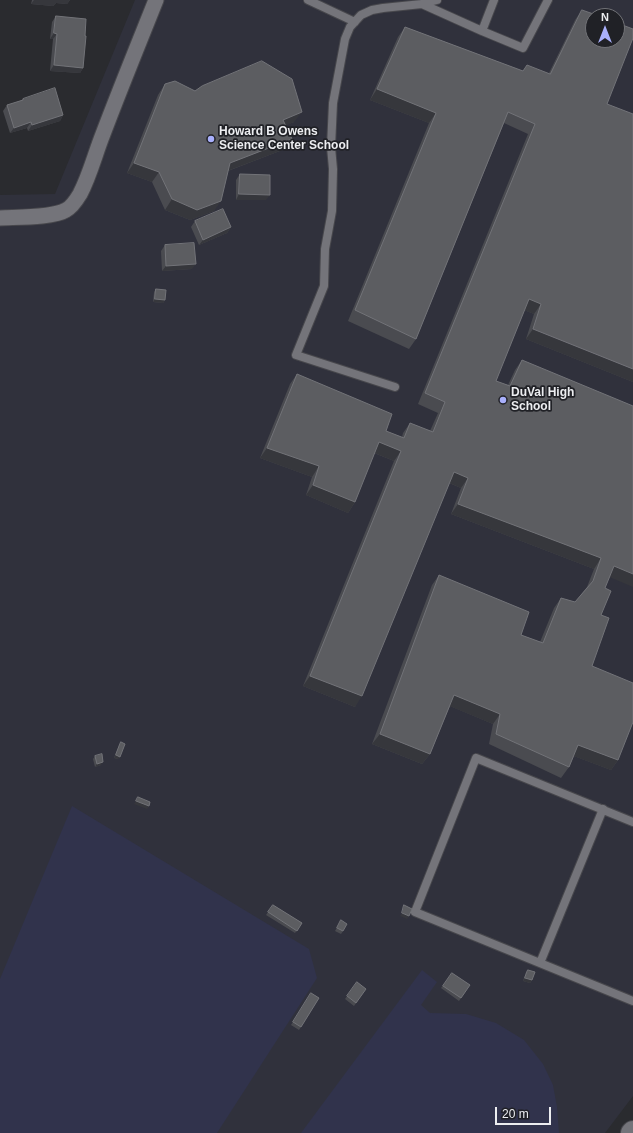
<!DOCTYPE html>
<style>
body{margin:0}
#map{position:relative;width:633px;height:1133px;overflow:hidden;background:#2a2b2f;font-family:Arial,sans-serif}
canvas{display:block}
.north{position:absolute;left:585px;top:8px;width:40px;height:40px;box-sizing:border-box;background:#202126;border:1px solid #727377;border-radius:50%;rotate:0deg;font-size:11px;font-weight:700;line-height:16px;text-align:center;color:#ecedf0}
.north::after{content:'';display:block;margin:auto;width:14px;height:18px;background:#a9b0fc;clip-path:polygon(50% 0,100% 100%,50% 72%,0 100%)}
.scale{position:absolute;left:495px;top:1107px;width:56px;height:18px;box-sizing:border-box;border:2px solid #ecedf0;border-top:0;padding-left:5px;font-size:12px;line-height:14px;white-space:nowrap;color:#ecedf0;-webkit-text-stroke:3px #202126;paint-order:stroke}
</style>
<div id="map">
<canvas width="633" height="1133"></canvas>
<div class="north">N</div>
<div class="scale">20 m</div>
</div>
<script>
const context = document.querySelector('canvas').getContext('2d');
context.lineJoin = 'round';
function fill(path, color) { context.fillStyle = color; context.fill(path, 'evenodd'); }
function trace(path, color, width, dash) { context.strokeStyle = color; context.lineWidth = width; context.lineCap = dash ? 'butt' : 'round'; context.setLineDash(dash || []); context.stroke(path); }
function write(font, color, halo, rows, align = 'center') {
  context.font = font + ' Arial,sans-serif'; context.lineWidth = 3.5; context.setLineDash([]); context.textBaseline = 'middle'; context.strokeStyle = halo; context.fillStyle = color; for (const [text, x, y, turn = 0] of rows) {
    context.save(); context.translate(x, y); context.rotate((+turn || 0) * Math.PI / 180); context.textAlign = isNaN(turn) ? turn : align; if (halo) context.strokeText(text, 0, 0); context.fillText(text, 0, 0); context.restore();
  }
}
fill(new Path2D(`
 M135,0H633V1096L605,1133H0V195L55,194ZM593,16H617V40H593Z`), '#30313c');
fill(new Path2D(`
 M72,806L309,949L317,978L217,1133H0V979Z
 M422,970L437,982L421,1005L430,1013L466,1014L496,1023L524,1040L543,1064L553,1085L557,1107L559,1133H301Z`), '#31334c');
const lane = new Path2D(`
 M308,0L355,22
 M422,4L482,31L523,48L548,0
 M482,31L494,0
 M395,387L296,355L324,286L325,249L332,211L333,169L331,147L333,103L345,39L350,27L361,15L372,10L383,8L422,4L437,0
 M633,822L476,758L415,912L633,1001
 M540,963L603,809`);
const street = new Path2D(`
 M0,218C16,217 53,218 66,210C72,207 77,199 80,194C90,175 95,154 103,134C120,89 138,45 156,0`);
const secondary = new Path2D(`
 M632,1133L633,1132`);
trace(lane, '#47474c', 10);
trace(street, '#47474c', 17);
trace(secondary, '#47474c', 24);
trace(lane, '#74747a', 8);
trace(street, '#74747a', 15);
trace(secondary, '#74747a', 22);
fill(new Path2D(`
 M32,0H70L67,4L56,3L53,6L31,4Z
 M582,10L607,104L633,382L526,339L534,314L524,310L496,381L508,385L515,370L522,360L609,577L605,588L601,615L592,666L618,760L611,770L574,756L569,767L561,778L489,744L493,724L450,706L430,754L422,764L372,744L432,585L439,575L521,635L540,642L554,608L561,598L575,602L587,587L594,569L451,514L461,488L449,483L355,707L303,686L394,461L374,453L355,502L348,513L306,495L312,477L260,458L290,384L297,374L386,431L402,437L403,433L410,423L430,431L438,413L418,404L528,134L504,123L416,339L409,349L348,321L429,123L370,100L398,37L405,27L523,71L549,73L575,20Z
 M56,16L85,36L83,68L80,73L50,71L53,39H50L52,22Z
 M165,84L195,91L294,122L286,125L292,139L285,149L228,171L214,211L190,220L165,210L152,182L127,173L158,95Z
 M23,99L63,115L60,121L28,131L27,128L10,133L3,111L7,105L21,101Z
 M240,174L266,200H236V180Z
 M195,221L231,227L227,233L199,245L191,227Z
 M165,245L192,269L162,271L161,251Z
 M156,289L165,300L163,303L153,302L154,292Z
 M121,742L118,759L114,758L119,745Z
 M95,756L101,765L95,767L93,759Z
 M273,905L302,923L295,933L266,915Z
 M341,920L343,931L341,934L335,931Z
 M528,970L532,980L530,983L523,981L526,972Z
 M452,973L461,998L459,1001L441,988Z
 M357,982L366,989L354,1006L345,999Z
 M311,993L319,998L299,1030L291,1025Z`), '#4a4b50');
fill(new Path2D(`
 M34,0H70L67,4L56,3L53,6L31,4Z
 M54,33L57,34L53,39H50Z
 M54,65L83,68L80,73L50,71Z
 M377,89L436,113L429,123L370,100Z
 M302,112L294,122L276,130L283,120Z
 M63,115L60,121L28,131L32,125Z
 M31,122L27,128L10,133L14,128Z
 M292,139L285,149L222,173L230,163Z
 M134,163L159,172L152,182L127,173Z
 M239,194L270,195L266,200H236Z
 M172,199L221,201L214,211L190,220L165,210Z
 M231,227L227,233L199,245L203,240Z
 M196,264L192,269L162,271L166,266Z
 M155,299L165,300L163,303L153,302Z
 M529,299L541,304L534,314L521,309Z
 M533,329L633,369V382L526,339Z
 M379,442L401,451L394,461L372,452Z
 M267,448L319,466L312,477L260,458Z
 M454,472L468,478L461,488L447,482Z
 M313,485L355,502L348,513L306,495Z
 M458,504L601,558L594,569L451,514Z
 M614,566L633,574V587L607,576Z
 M310,676L362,696L355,707L303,686Z
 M454,695L500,714L493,724L447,705Z
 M380,734L430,754L422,764L372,744Z
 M578,745L618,760L611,770L571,755Z
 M116,755L120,757L118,759L114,758Z
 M103,762L101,765L95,767L97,764Z
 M136,801L149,806L147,809L134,804Z
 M402,913L409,916L407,919L400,916Z
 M525,978L532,980L530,983L523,981Z`), '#36373c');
const building = new Path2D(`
 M582,10L599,16H593V40H617V23L633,29V38L607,104L633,114V369L533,329L541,304L529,299L496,381L510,386L522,360L633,406V574L614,566L605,588L611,591L601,615L609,618L592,666L633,683V722L618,760L578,745L569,767L496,734L500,714L454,695L430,754L380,734L439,575L529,612L521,635L543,643L561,598L575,602L593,581L601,558L458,504L468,478L454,472L362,696L310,676L401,451L379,442L355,502L313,485L319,466L267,448L297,374L392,414L386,431L404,438L410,423L433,432L445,402L425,393L535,124L508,112L416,339L355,310L436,113L377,89L405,27L523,71L527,65L550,74Z
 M56,16L86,19L85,36H86L83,68L54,65L57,34L54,33Z
 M262,61L292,79L302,112L283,120L292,139L230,163L221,201L197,210L172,199L159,172L134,163L165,84L175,81L195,91L202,86Z
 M55,88L63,115L32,125L31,122L14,128L7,105L23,100V99Z
 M240,174L270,175V195L239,194Z
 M223,209L231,227L203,240L195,221Z
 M194,243L196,264L166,266L165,245Z
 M156,289L166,290L165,300L155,299Z
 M121,742L125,744L120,757L116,755Z
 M102,754L103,762L97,764L95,756Z
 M138,797L150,802L149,806L136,801Z
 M273,905L302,923L297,931L268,912Z
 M404,905L412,909L409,916L402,913Z
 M341,920L347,924L343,931L337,928Z
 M528,970L535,972L532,980L525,978Z
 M452,973L470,985L461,998L443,986Z
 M357,982L366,989L356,1003L347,996Z
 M311,993L319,998L301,1027L293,1022Z`);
fill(building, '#5c5d61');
trace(building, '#727378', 1);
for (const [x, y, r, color] of [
 [211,139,4,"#a9b0fc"],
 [503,400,4,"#a9b0fc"]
]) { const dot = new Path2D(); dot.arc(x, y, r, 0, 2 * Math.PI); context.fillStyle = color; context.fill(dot); trace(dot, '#202126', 1.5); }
write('bold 12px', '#ecedf0', '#202126', [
 ["Howard B Owens",219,132],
 ["Science Center School",219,146],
 ["DuVal High",511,393],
 ["School",511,407]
], 'left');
</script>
